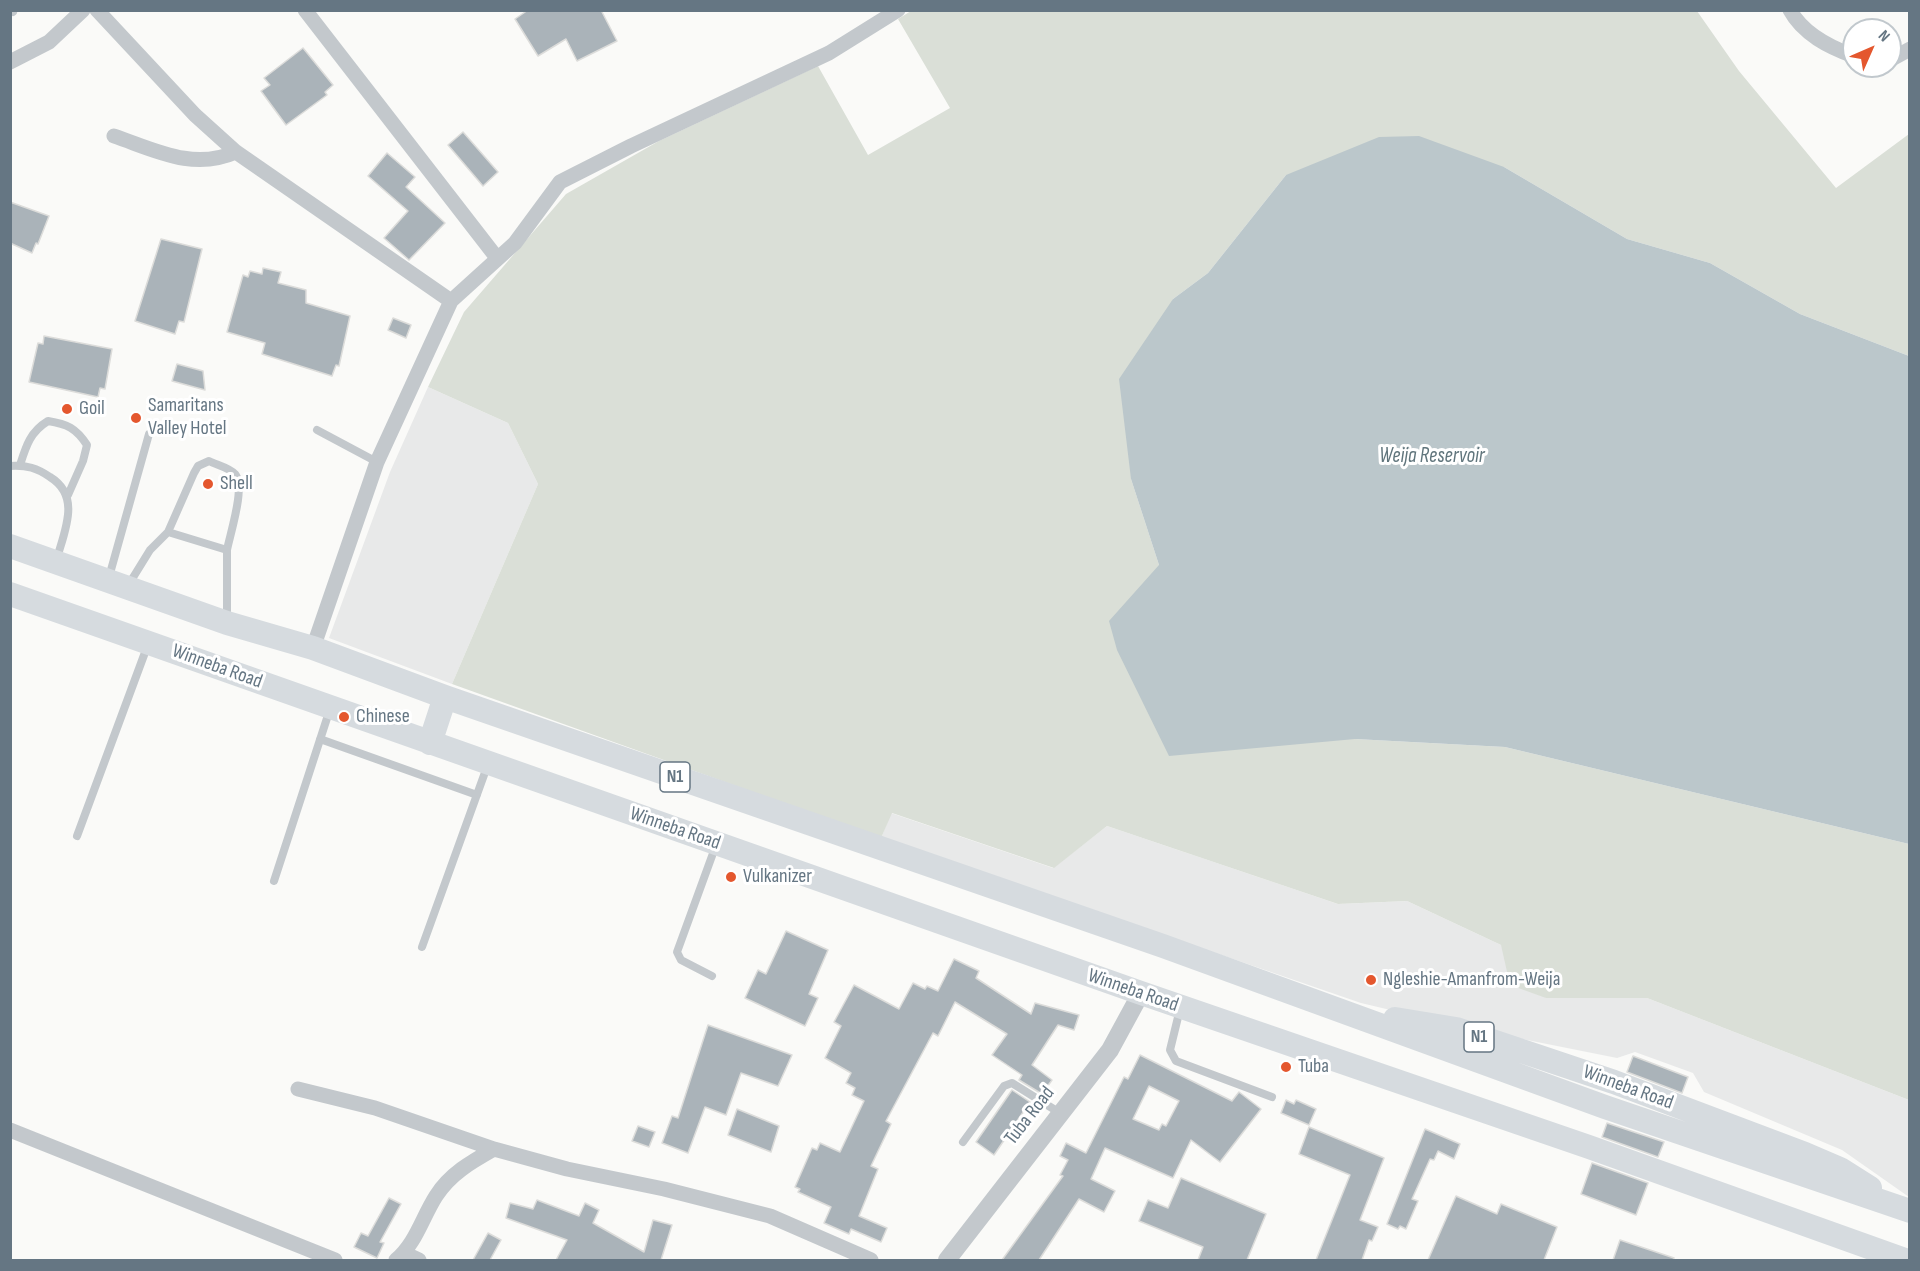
<!DOCTYPE html>
<style>
body{margin:0}
#map{position:relative;width:1920px;height:1271px;overflow:hidden;background:#fafaf8;font-family:"Sofia Sans Condensed",sans-serif}
canvas{display:block}
.frame{position:absolute;inset:0;border:12px solid #657683;pointer-events:none}
.north{position:absolute;left:1842px;top:18px;width:60px;height:60px;box-sizing:border-box;background:#fff;border:2px solid #c1c8cd;border-radius:50%;rotate:45deg;font-size:16px;font-weight:700;line-height:24px;text-align:center;color:#657683}
.north::after{content:'';display:block;margin:auto;width:21px;height:27px;background:#e4572e;clip-path:polygon(50% 0,100% 100%,50% 72%,0 100%)}
</style>
<div id="map">
<canvas width="1920" height="1271"></canvas>
<div class="frame"></div>
<div class="north">N</div>
</div>
<script>
const context = document.querySelector('canvas').getContext('2d');
context.lineJoin = 'round';
function fill(path, color) { context.fillStyle = color; context.fill(path, 'evenodd'); }
function trace(path, color, width, dash) { context.strokeStyle = color; context.lineWidth = width; context.lineCap = dash ? 'butt' : 'round'; context.setLineDash(dash || []); context.stroke(path); }
function write(font, color, halo, rows, align = 'center') {
  context.font = font + ' "Sofia Sans Condensed",sans-serif'; context.lineWidth = 6; context.setLineDash([]); context.textBaseline = 'middle'; context.strokeStyle = halo; context.fillStyle = color; for (const [text, x, y, turn = 0] of rows) {
    context.save(); context.translate(x, y); context.rotate((+turn || 0) * Math.PI / 180); context.textAlign = isNaN(turn) ? turn : align; if (halo) context.strokeText(text, 0, 0); context.fillText(text, 0, 0); context.restore();
  }
}
fill(new Path2D(`
 M428,387L508,423L538,484L452,684L329,638L390,472Z
 M891,813L1053,868L1107,826L1338,904L1407,901L1501,945L1546,998H1647L1909,1100V1197L1842,1150L1704,1092L1693,1073L1635,1052L1617,1058L1462,1027L1361,1003L881,838Z`), '#e8e9e9');
fill(new Path2D(`
 M911,11H1697L1739,71L1836,188L1909,134V356L1800,314L1710,263L1627,239L1504,167L1286,175L1208,273L1173,299L1131,479L1159,565L1355,739L1505,747L1909,844V1100L1647,998H1546L1510,985L1501,945L1407,901L1338,904L1107,826L1054,868L892,813L881,838L452,684L538,484L508,423L428,387L464,312L566,194L659,141L818,66L868,155L950,108L898,19Z`), '#dadfd7');
fill(new Path2D(`
 M1419,136L1504,167L1627,239L1710,263L1800,314L1909,356V844L1505,747L1355,739L1169,756L1117,650L1109,621L1159,565L1131,479L1119,379L1173,299L1208,273L1286,175L1379,137Z`), '#bbc7cb');
const building = new Path2D(`
 M528,10H601L617,41L577,61L566,39L538,56L515,19Z
 M303,48L333,85L325,92L327,95L286,125L261,91L270,85L264,78Z
 M463,132L498,172L483,186L448,145Z
 M387,153L415,177L406,187L445,223L409,260L384,238L408,211L368,176Z
 M10,202L49,216L38,244L36,243L32,253L10,243Z
 M161,239L202,249L184,322L179,321L175,334L135,321Z
 M263,268L281,272L278,283L306,290V303L350,316L339,366L336,365L332,376L262,354L265,343L227,332L243,275L248,277L250,271L262,274Z
 M393,318L411,325L406,338L388,330Z
 M44,336L112,349L105,389L100,388L98,397L29,382L38,343L43,344Z
 M177,364L203,371L205,390L172,381Z
 M786,931L828,950L809,994L818,998L805,1026L745,998L758,970L766,974Z
 M954,959L979,971L976,978L1031,1014L1035,1003L1079,1015L1074,1030L1058,1025L1032,1065L1052,1080L1042,1094L1019,1080L1022,1075L992,1055L1007,1034L955,1002L938,1036L933,1033L886,1121L891,1124L871,1166L878,1169L859,1216L887,1228L881,1242L851,1229L849,1234L824,1223L831,1207L798,1192L800,1189L795,1187L812,1148L817,1150L820,1143L840,1152L864,1101L852,1095L855,1088L846,1083L851,1073L825,1058L841,1026L834,1022L854,985L899,1009L913,983L925,989L927,986L938,991Z
 M708,1025L792,1055L778,1086L741,1073L726,1115L705,1107L688,1153L662,1143L672,1116L678,1118Z
 M1140,1055L1232,1101L1239,1092L1261,1109L1220,1162L1191,1140L1173,1178L1105,1148L1091,1179L1115,1191L1104,1212L1079,1199L1039,1260H1002L1063,1176L1060,1175L1068,1160L1060,1156L1066,1143L1086,1153L1124,1077L1128,1079ZM1149,1086L1179,1101L1166,1126L1162,1124L1159,1130L1133,1119Z
 M1633,1056L1688,1077L1682,1093L1627,1072Z
 M1012,1090L1030,1102L994,1155L976,1142Z
 M1286,1100L1294,1104L1296,1100L1316,1109L1309,1125L1281,1113Z
 M737,1109L779,1126L771,1152L728,1135Z
 M1607,1123L1664,1142L1658,1157L1602,1137Z
 M638,1126L655,1132L649,1147L632,1141Z
 M1309,1127L1384,1158L1360,1220L1378,1227L1372,1241L1369,1240L1362,1260H1316L1350,1175L1299,1154Z
 M1425,1129L1460,1144L1454,1159L1438,1151L1434,1160L1430,1159L1412,1199L1418,1201L1406,1229L1400,1226L1398,1229L1387,1224Z
 M1592,1163L1648,1183L1636,1215L1581,1194Z
 M1181,1178L1266,1214L1247,1260H1198L1203,1247L1139,1221L1148,1200L1168,1208Z
 M1456,1196L1497,1214L1501,1204L1557,1227L1544,1260H1428Z
 M389,1198L401,1204L380,1242L384,1243L377,1258L354,1247L361,1233L368,1236Z
 M537,1200L579,1216L585,1203L599,1210L593,1223L644,1252L653,1220L672,1225L661,1260H556L567,1240L506,1218L510,1203L533,1209Z
 M488,1233L501,1240L490,1260H473Z
 M1620,1240L1674,1258L1673,1260H1613Z`);
fill(building, '#aab3b9');
trace(building, '#dcdcda', 1.5);
trace(new Path2D(`
 M11,10L13,12
 M317,430L377,462
 M20,465C26,446 30,432 48,421C67,424 76,428 87,445L83,461L68,495
 M10,466C27,465 37,468 50,477C81,496 65,530 57,558
 M168,532L194,473L198,466L209,461C217,465 230,468 235,474C246,486 230,534 227,550
 M109,577L149,434
 M129,584L150,550L168,532L227,550V618
 M320,739L477,795
 M77,836L147,647
 M274,881L330,709
 M422,947L488,764
 M712,976L681,960L677,952L716,845
 M1180,1009L1170,1050L1176,1061L1272,1097
 M963,1142L1004,1086L1012,1083L1060,1113`), '#c3c8cc', 8);
trace(new Path2D(`
 M97,10L195,115L236,152L451,301
 M305,10L497,258
 M1790,10C1803,34 1829,47 1854,56
 M1890,60L1910,49
 M10,62L49,42L83,10
 M114,136C155,150 193,171 236,152
 M313,648L377,462L451,301L515,243L560,182L631,146L829,53L898,10
 M298,1089L375,1108L494,1149L567,1169L664,1189L770,1216L871,1260
 M10,1130L335,1260
 M404,1253L419,1260
 M396,1260C416,1243 422,1218 436,1196C450,1174 471,1162 494,1149`), '#c3c8cc', 15);
trace(new Path2D(`
 M947,1260L1110,1050L1141,993`), '#c3c8cc', 18);
trace(new Path2D(`
 M10,546L227,623L313,648L445,697L1163,946L1605,1107L1910,1211
 M10,594L1141,993L1589,1147L1905,1260
 M430,743L445,697
 M1395,1019L1456,1029L1614,1082L1805,1154L1840,1169L1870,1188`), '#d6dbdf', 24);
for (const [x, y, r, color] of [
 [67,409,6,"#e4572e"],
 [136,418,6,"#e4572e"],
 [208,484,6,"#e4572e"],
 [344,717,6,"#e4572e"],
 [731,877,6,"#e4572e"],
 [1371,980,6,"#e4572e"],
 [1286,1067,6,"#e4572e"]
]) { const dot = new Path2D(); dot.arc(x, y, r, 0, 2 * Math.PI); context.fillStyle = color; context.fill(dot); trace(dot, '#fff', 2); }
for (const [x, y, w] of [
 [675,777,30],
 [1479,1037,30]
]) { const box = new Path2D(); box.roundRect(x - w / 2, y - 15, w, 30, 4.5); context.fillStyle = '#fff'; context.fill(box); trace(box, '#657683', 1.5); }
write('bold 18px', '#657683', null, [
 ["N1",675,777],
 ["N1",1479,1037]
]);
write('20px', '#657683', '#fff', [
 ["Samaritans",148,406],
 ["Valley Hotel",148,429],
 ["Goil",79,409],
 ["Shell",220,484],
 ["Chinese",356,717],
 ["Vulkanizer",743,877],
 ["Ngleshie-Amanfrom-Weija",1383,980],
 ["Tuba",1298,1067]
], 'left');
write('20px', '#657683', '#fff', [
 ["Winneba Road",217,667,20],
 ["Winneba Road",675,829,19],
 ["Winneba Road",1133,991,19],
 ["Winneba Road",1628,1088,20],
 ["Tuba Road",1030,1116,-52]
]);
write('italic 21px', '#60757c', '#fff', [
 ["Weija Reservoir",1432,457]
]);
</script>
